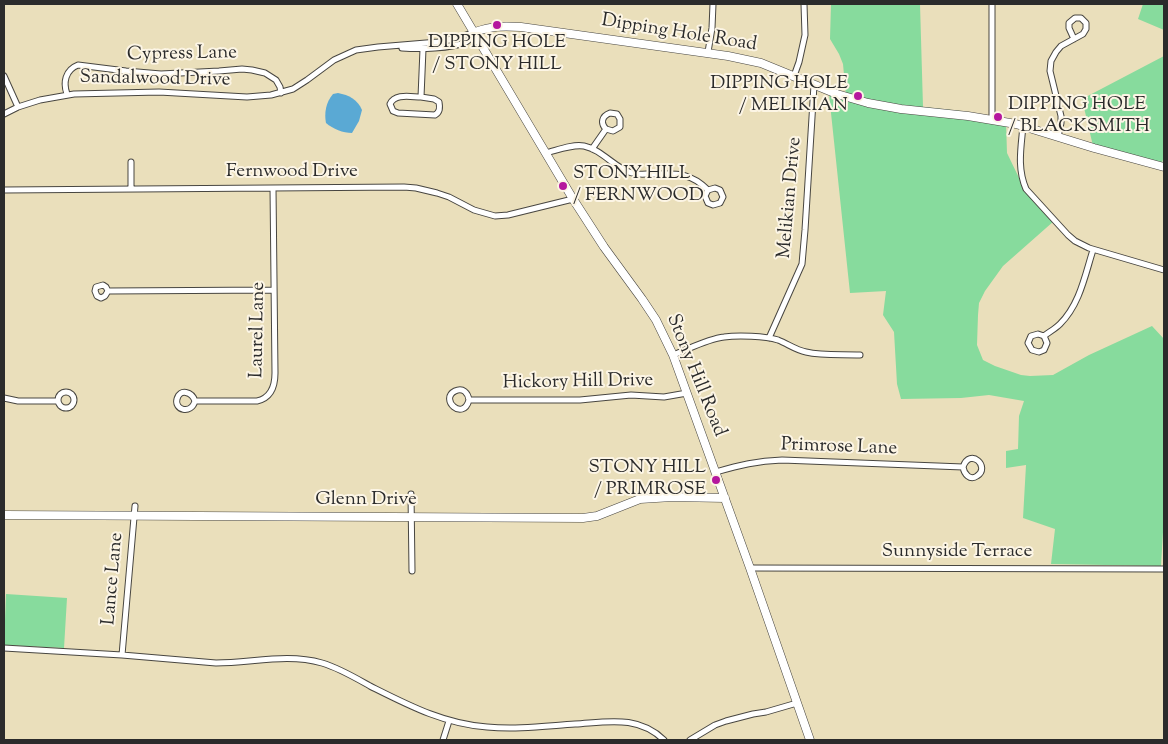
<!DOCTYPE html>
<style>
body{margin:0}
#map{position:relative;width:1168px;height:744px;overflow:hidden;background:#eadfbb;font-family:"Sorts Mill Goudy",serif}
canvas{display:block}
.frame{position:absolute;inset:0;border:5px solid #2b2b2b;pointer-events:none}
</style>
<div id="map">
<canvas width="1168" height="744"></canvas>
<div class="frame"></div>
</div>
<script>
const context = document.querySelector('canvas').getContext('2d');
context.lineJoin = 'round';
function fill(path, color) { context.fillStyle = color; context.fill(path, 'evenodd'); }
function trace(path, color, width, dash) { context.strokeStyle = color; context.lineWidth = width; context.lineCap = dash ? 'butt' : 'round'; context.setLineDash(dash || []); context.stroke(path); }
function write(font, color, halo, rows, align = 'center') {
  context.font = font + ' "Sorts Mill Goudy",serif'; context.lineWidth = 4; context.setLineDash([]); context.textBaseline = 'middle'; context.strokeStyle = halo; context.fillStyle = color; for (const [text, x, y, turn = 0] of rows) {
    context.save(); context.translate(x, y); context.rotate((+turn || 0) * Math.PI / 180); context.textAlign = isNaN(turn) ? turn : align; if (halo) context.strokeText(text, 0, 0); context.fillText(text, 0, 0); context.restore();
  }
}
fill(new Path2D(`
 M831,4H920L923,107L961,111L1006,122L1007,153L1021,182L1054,221L1003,266L985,291L979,303L978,315L977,345L983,360L995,366L1021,375L1030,376L1053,375L1089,355L1152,326L1164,339V515L1161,566L1051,564L1055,529L1023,518L1026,465L1006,468V451L1018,449L1019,416L1024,401L989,395L961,398L901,399L897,384L894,332L883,315L886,291L850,293L829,94L846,96L843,64L839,54L830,39Z
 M1143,4H1164V30L1138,19Z
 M1164,56V155L1161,168L1093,146L1082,99Z
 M6,594L67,598L64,648L4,645Z`), '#87db9d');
fill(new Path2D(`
 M338,93C349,95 358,100 362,110L359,121L352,133C343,133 333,129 326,123C324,113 326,102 333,94Z`), '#5aa9d4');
const street = new Path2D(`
 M402,48C419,49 451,49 466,42C470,40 472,37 474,33
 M708,52L712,28L713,4
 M4,76L18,107
 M794,76L799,62L805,35L804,4
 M67,94C63,83 65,70 78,65L126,71L161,74L219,71L242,69L252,70L265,73L276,80L280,87L281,93
 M421,97L434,99L439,102C440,108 440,112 435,115L398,113L393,111L390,104C395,93 411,97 421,97L423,49
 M4,114L18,107L40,100L74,94L159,92L247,97L271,95L293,89L307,80L334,60L356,50L378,47L438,42L457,38L475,32
 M992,120V4
 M1023,126C1021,148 1017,168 1026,189L1068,235L1075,241L1089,248L1164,270
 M1058,137L1061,123V116L1050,71L1051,61L1056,52L1061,46L1083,34L1086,29V23L1081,18H1075L1069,23V28L1074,39
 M592,149L606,129C600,123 602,116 610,113L617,114L620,119V127L613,131L606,129
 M546,153C558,150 572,144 584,146C603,150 614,168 632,173C638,175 645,174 651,174C675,174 689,171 708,190L705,196L708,203L713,205L720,203L723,197L720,190L715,188L708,190
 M131,162V189
 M4,190L404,187L416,188L437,193L449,197L474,210L495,216L508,215L573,199
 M108,291L106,287L103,285L96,287L95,291L97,296L101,298L105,296L108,291L274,290
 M1044,336L1038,334L1031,336L1028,343L1032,350L1039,352L1044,350L1047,343L1044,336C1049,332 1055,329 1060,324C1080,304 1085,275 1093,250
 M769,338L802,264L805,230L814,85
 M673,355C689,349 707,339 724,337C738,335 765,336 778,340C788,344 796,350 806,352C823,356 843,354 860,355
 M58 400a8 8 0 1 1 16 0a8 8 0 1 1-16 0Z
 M4,398L18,401H57
 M469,400C468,393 463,387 455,391C439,399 463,422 469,400H580L631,395L664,397L687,393
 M195,401C192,392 180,388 177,399C174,410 191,415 195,401H257C271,398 275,386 275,373L273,188
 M716,472C740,465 757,461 782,460L963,467C964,474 970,481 977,476C991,467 970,447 963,467
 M411,494L412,571
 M750,568L1164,569
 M4,648L122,655L216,663C252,663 287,653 322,663C339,668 354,677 370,686C408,705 444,724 487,727C516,730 546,726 575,724C608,722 638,715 664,740
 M122,655L135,506
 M443,740L449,721
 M690,740L715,725L726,721L753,714L766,712L797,703`);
const secondary = new Path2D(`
 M457,4L573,199L604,247L642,299L656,320L673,355L750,568L810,740
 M475,32C492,26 502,26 521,27L728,56L761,63L837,94L868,103L901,109L968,116L1016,124L1094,148L1164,167
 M4,515L583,518L597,516L640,499L672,497L725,498`);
trace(street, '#484641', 7);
trace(secondary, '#484641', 9);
trace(street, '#fff', 5);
trace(secondary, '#fff', 8);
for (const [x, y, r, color] of [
 [497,25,5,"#b5179e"],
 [858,96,5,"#b5179e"],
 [998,117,5,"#b5179e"],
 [563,186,5,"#b5179e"],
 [716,480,5,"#b5179e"]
]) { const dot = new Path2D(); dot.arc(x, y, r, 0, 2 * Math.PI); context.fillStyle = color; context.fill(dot); trace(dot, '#fcf5e5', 2); }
write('19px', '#2b2b2b', '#fcf5e5', [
 ["Dipping Hole Road",679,34,9],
 ["Cypress Lane",182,55,-1],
 ["Sandalwood Drive",155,80,1],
 ["Fernwood Drive",292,173],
 ["Melikian Drive",791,198,-85],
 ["Laurel Lane",259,330,-89],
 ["Stony Hill Road",695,376,68],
 ["Hickory Hill Drive",578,383,-1],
 ["Primrose Lane",839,448,2],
 ["Glenn Drive",366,501],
 ["Sunnyside Terrace",957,553],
 ["Lance Lane",114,579,-85]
]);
write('19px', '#2b2b2b', '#fcf5e5', [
 ["DIPPING HOLE",497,44,"center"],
 ["/ STONY HILL",497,66,"center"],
 ["DIPPING HOLE",848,85],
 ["/ MELIKIAN",848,107],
 ["DIPPING HOLE",1008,106,"left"],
 ["/ BLACKSMITH",1008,128,"left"],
 ["STONY HILL",573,175,"left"],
 ["/ FERNWOOD",573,197,"left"],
 ["STONY HILL",706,469],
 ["/ PRIMROSE",706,491]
], 'right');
</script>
